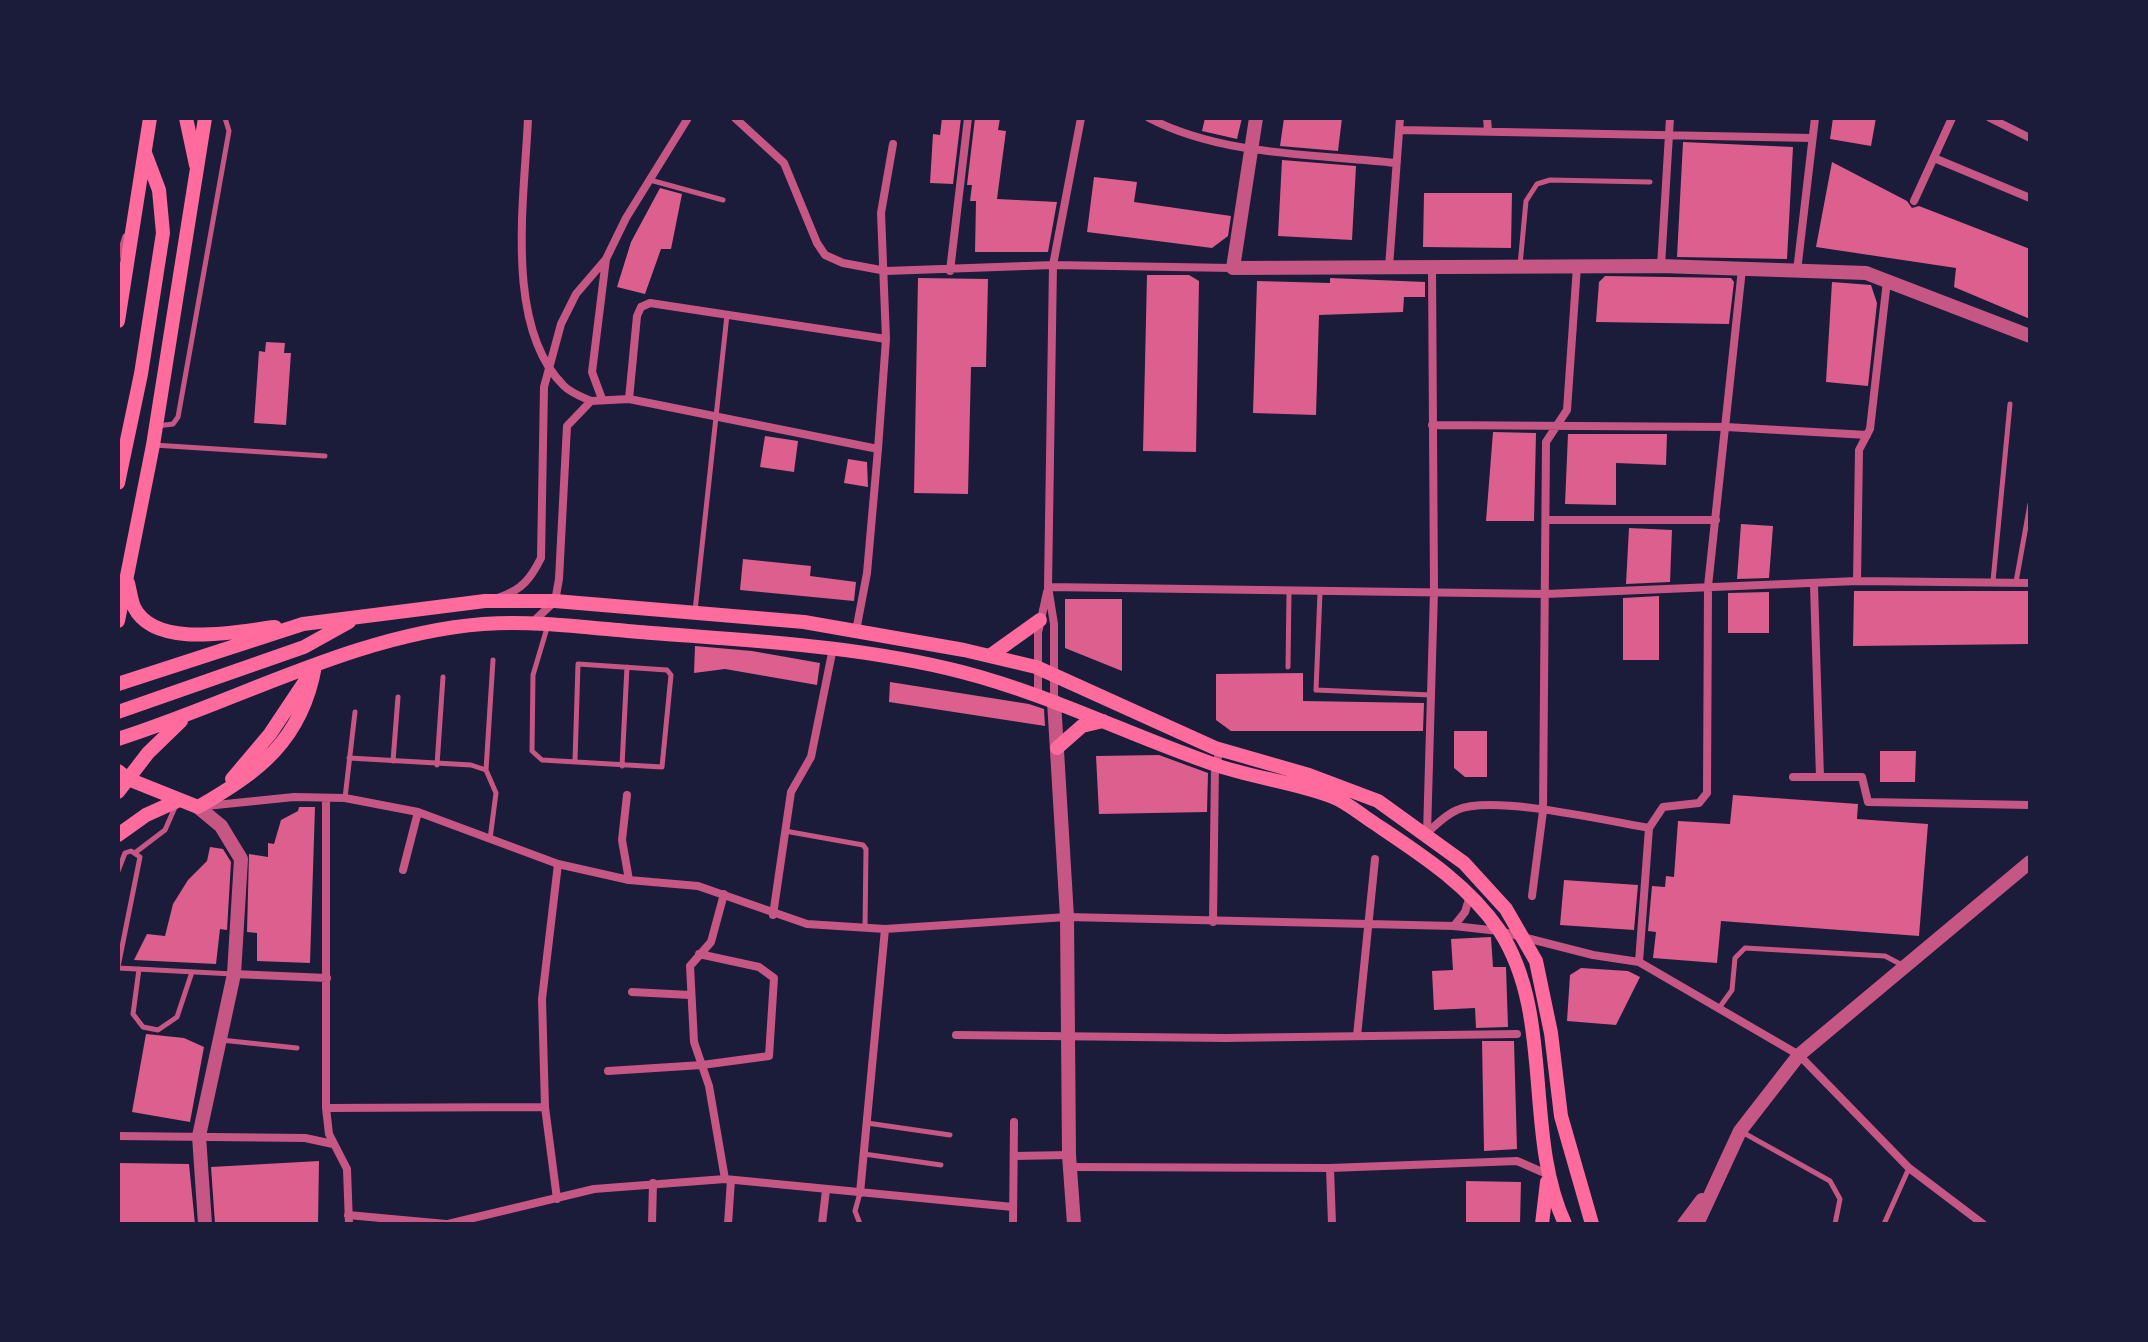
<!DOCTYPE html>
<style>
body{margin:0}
#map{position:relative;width:2148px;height:1342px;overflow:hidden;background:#1b1b3a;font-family:"Sofia Sans Condensed",sans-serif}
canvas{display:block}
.frame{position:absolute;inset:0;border:120px solid #1b1b3a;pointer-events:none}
</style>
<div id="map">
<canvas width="2148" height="1342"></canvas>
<div class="frame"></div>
</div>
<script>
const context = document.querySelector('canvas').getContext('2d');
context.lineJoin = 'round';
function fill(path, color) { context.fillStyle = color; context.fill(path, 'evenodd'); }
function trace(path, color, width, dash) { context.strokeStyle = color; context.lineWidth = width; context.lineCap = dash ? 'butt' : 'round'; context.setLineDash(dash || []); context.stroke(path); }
fill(new Path2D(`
 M942,118H961L953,184L930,183L933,134L940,135Z
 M975,118H1000L998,130L1006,131L997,199L1057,202L1048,252H975L976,201H970L972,185H967Z
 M1205,118H1242L1237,139L1202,131Z
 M1284,118H1342L1338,151L1280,146Z
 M1833,118H1876L1871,146L1830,139Z
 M1683,142L1793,147L1787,259L1677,257Z
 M1282,160L1356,166L1352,240L1278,236Z
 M1832,162L1907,201L1912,208L1919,206L2030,249V319L1954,287L1956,268L1816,247Z
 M1094,177L1137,182L1134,202L1231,216L1228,236L1212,248L1087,232Z
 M660,188L682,194L671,249H661L645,294L617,287L631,242Z
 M1424,193H1512L1511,248L1423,247Z
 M1147,275H1189L1199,281L1196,452L1143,451Z
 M1605,276L1731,278L1734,282L1729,324L1596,322L1599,282Z
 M918,278L988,279L986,367H971L968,494L914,493Z
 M1330,278L1425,282V297H1404L1403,312L1319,315L1316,415L1253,413L1257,281L1330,283Z
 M1832,282L1871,285L1877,303L1868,386L1826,382Z
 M266,342L285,343L284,353H291L286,425L254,423L259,351L265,352Z
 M1493,432L1536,433L1534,521H1486Z
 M1568,434H1667L1666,465L1616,463V505L1565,504Z
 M765,436L798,441L794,472L760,467Z
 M848,459L867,462L868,487L844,483Z
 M1741,524L1773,526L1769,578L1737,579Z
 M1629,528L1672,530L1670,582L1626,584Z
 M743,559L811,566L810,576L856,582L854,601L740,590Z
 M1854,591H2030V644L1853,646Z
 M1769,592V633H1728V593Z
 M1659,596V660H1623V598Z
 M1065,599H1122V671L1065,648Z
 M695,646L752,651L820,663L817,685L725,669L694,673Z
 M1303,673V701L1424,703L1423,731H1231L1216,720V674Z
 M890,682L1029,704L1044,709L1045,726L889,702Z
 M1454,731H1487V777H1465L1454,768Z
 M1880,751H1916L1915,782H1880Z
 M1159,755L1208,773L1207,812L1099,814L1096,756Z
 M1733,795L1858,804L1857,819L1928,824L1919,936L1721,921L1717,963L1653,958L1656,932L1648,931L1652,886L1665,887L1666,876L1674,877L1678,821L1730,824Z
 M299,807H315L310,963L257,961V933L247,932L249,854L268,857V843L274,844L281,820L298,811Z
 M210,847L223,849L231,862L227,930L220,929L216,964L134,960L147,934L165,936L173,904L188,880L207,861Z
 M1564,880L1638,885L1634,930L1560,925Z
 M1491,937L1493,967H1506L1508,1027L1476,1028L1475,1008L1434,1010L1432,971L1453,970L1451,939Z
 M1581,968L1628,971L1640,977L1616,1025L1567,1021L1570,975Z
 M146,1034L184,1038L204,1047L190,1122L132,1112Z
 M1482,1041H1514L1517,1149L1484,1151Z
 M319,1161L318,1224H215L211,1167Z
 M118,1163L189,1164L195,1224H118Z
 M1466,1181L1521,1182L1520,1224H1466Z`), '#dd5f8e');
trace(new Path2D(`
 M650,180L723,200
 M118,258L125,236
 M1520,265L1526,201L1537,184L1550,180L1650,182
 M157,426L173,424L178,417L229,131L225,118
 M154,445L325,456
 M1993,581L2010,404
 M2016,582L2030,504
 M1320,593L1316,690L1431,695
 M695,611L727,315
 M547,628L533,675L532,751L542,760L662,767L671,675L667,670L578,664L575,761
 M1288,667L1289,593
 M349,758L471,765L486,770L496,793L490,839
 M393,761L398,697
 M437,765L443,677
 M622,766L627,667
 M486,770L493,660
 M345,798L355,712
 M785,831L863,845L866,849L865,928
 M136,852L165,830L176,805
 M118,871L125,853L131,851L140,857L118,967
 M118,968L233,974
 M139,969L133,1014L143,1027L158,1030L177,1017L192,972
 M1719,1008L1732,990L1735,958L1745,948L1885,956L1904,966
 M221,1040L297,1048
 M867,1123L950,1135
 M1742,1132L1830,1181L1840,1199L1835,1224
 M864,1154L941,1165
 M860,1193L855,1211L860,1224
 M1884,1224L1909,1168`), '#c65784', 5);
trace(new Path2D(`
 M528,118C525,195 503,326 564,386C571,393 582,397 591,401
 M735,118L784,163L817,243L825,255L843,263L886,271L1053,265L1233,268
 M1149,118C1222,156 1314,154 1395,163
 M1487,118L1488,131
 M1990,118L2030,138
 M1400,130L1812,138
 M1934,158L2030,198
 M1914,201L1952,118
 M1661,266L1670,118
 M1389,267L1400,118
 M950,271L968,118
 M1797,271L1815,118
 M602,399L592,372L606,259
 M629,399L637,316L641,307L650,303L886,339
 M1432,425L1726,427L1867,435
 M1546,520H1716
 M1857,581L1859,450L1870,429L1887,281
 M1814,586L1820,777
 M1048,587L1546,594L1857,581L2030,583
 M500,597C522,590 531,578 541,558L544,387L561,324L576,294L606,259L626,218L688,118
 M535,620L555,601L559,579L567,426L591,401L629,399L878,449
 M856,631L867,573L878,449L886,339L881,213L893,144
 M1038,696V633L1047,592
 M1054,701V624L1048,587L1053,265L1081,118
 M1793,777H1862L1868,802L2030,805
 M627,795L622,840L629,880
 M326,799V1108L329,1134L347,1169L349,1224
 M206,806L294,797L345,798L418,812L558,864L629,880L698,886L807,924L885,929L1067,917L1454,926L1499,931L1593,955L1639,962L1799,1055L1909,1168L1983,1224
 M1427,833L1434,591L1432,266
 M1427,833C1436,825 1445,815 1457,810C1491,794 1608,821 1649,828
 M403,870L418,812
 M724,894L711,942L690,966L694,1042L709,1086L725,1179
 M1532,896L1543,811L1546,442L1567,410L1577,266
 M773,915L791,792L811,757L833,648
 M1213,922L1215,765L1221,749
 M1454,926L1465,912L1470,896
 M1639,962L1649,828L1663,807L1699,803L1707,793L1708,586L1742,269
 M234,974L327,978
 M632,992L690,995
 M956,1035L1225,1038L1517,1034
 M1357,1036L1375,859
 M608,1071L702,1065L769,1056L774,978L759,967L699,954
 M326,1108L545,1107
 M118,1136L305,1138L333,1144
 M1014,1156L1069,1155
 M1070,1167L1330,1168L1517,1161L1547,1174
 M1330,1168L1332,1224
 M860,1193L885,929
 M557,1199L545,1107L542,999L558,864
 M348,1215L446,1224
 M448,1224L594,1189L725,1179L1013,1207
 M652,1224L653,1183
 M728,1224L731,1180
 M822,1224L826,1190
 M1013,1224L1014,1122`), '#c65784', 8);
trace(new Path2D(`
 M1256,118L1233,268L1661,266L1866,273L2030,336
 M1054,701L1067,917L1069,1155L1074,1224
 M198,807L221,826L241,859L234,974L199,1136L205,1224
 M1684,1224L1702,1200
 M1697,1224L1740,1131L1799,1055L2030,862`), '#c65784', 14);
trace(new Path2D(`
 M186,118L196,165
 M118,321L150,118
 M118,483L141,374L163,233L159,190L145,153
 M128,583C130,591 131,600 134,607C155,650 238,631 275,627
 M118,621L153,445L205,118
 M991,655L1040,620
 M118,684L303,624L485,601H555L804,622L964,650L1036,667L1215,748L1309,775L1378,801L1464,863L1506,909L1536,961L1551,1033L1561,1116L1592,1224
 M118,712L304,647L349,622
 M118,739C238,701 356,634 483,624C539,620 597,629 652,633C756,641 860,646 962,672C1048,694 1129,735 1213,764C1252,778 1295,782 1333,797C1346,802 1359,813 1371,821C1417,852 1467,883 1499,930C1555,1015 1523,1133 1565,1224
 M1057,748L1082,726L1103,721
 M118,771L128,779L198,807C259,772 302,740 315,666
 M232,779L270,734L310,674
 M118,792L148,753L181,721
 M118,835L146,815L177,801
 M1542,1224L1547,1182`), '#ff6b9d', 14);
</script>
